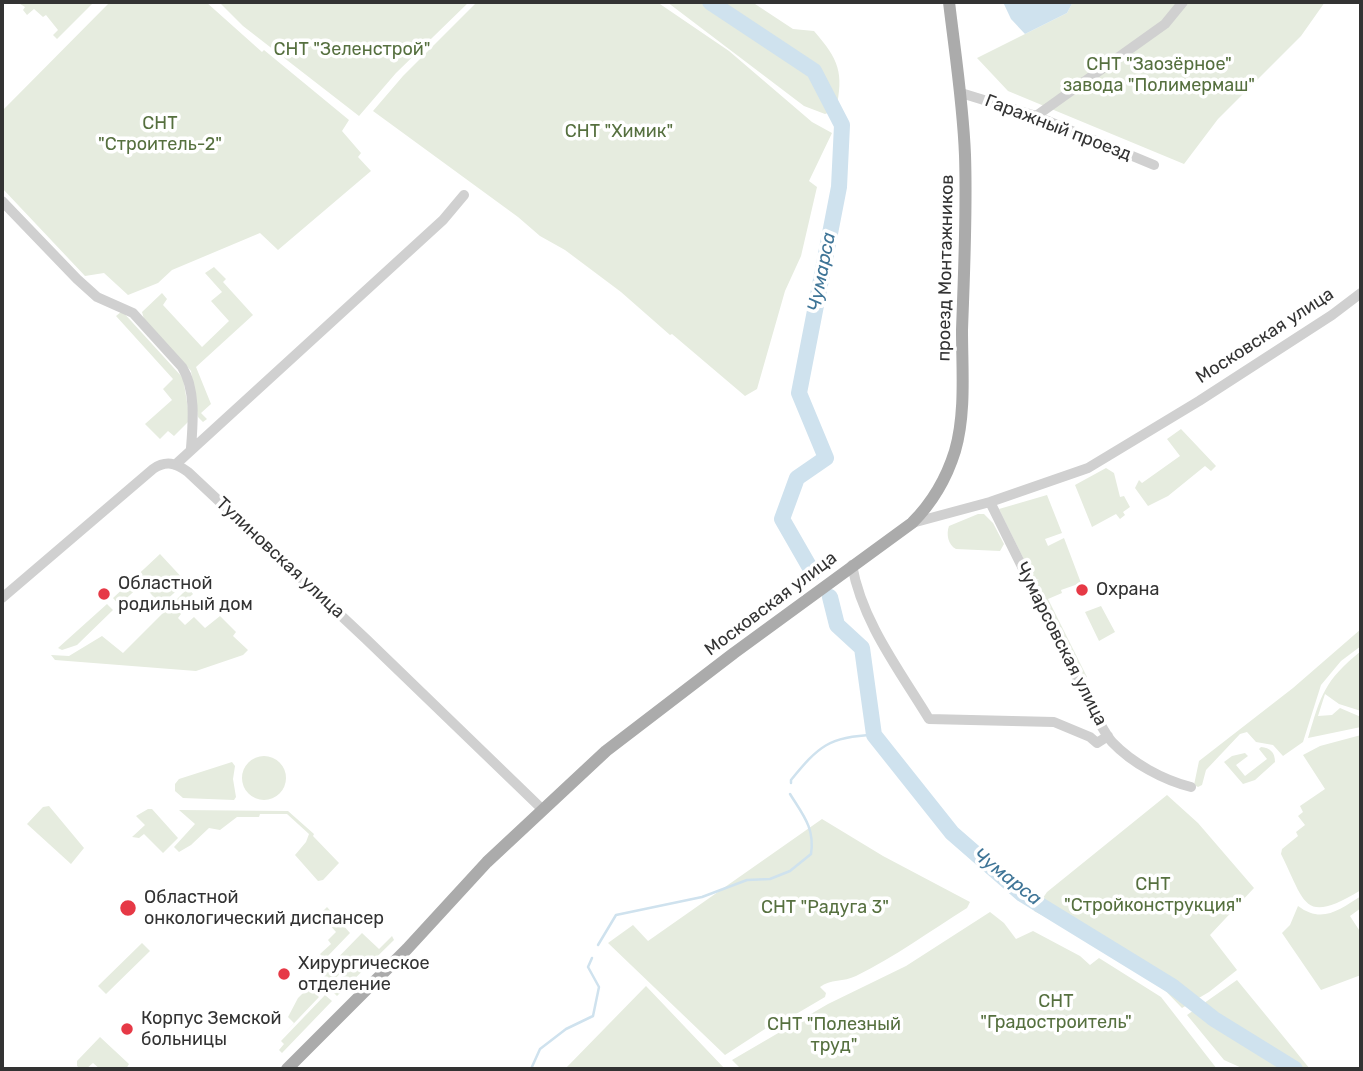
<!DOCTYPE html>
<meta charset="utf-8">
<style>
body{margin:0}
#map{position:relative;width:1363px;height:1071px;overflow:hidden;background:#fff;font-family:Rubik,sans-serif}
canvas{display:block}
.frame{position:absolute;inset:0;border:4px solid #333;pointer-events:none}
</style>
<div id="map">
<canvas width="1363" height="1071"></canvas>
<div class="frame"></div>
</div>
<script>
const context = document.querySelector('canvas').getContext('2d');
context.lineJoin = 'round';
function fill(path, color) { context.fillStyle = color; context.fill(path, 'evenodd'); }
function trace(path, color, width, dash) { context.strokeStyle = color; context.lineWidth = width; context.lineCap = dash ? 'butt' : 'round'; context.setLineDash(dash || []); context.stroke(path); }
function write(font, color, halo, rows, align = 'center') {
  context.font = font + ' Rubik,sans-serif'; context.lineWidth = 7; context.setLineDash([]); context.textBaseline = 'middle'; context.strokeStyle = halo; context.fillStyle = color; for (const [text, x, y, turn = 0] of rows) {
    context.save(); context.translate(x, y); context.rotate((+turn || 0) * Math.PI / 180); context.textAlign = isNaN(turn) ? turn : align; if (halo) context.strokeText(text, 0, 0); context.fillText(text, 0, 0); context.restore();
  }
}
fill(new Path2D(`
 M17,2H94L57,39L53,35L58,30L46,15L43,17L34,9L27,15L23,10L25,7Z
 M110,2H206L262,52L264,50L349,120L342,131L361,153L358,157L371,171L278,250L260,233L172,270L158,283L128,295L104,273L85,276L2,188V111Z
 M219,2H469L396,73L359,116L243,26Z
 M477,2H657L729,51L812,122L832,133L809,181L817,187L801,256L785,291L757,389L745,396L672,334L670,335L621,292L565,250L540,236L518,217L373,111L403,76Z
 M667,2H752L793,29L814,31C839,60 844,72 836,110L825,114L804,106Z
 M1073,2H1325L1301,36L1218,119L1184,164L1008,91L977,58L1067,13Z
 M214,267L226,279L223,282L253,315L196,367L211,404L201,413L207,419L203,422L198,417L191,371L144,319L142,312L162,293L167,299L163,305L202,347L229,321L211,301L222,292L205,273Z
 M122,311L183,378L190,420L174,436L168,431L160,439L145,424L172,400L163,389L173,379L116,316Z
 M1181,429L1216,466L1211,471L1205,466L1168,496L1148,506L1135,488L1139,480L1142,483L1180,456L1167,439Z
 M1106,468L1114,473L1120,497L1124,496L1130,507L1123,512L1125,515L1120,519L1116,514L1092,527L1075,485Z
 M1047,495L1062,533L1045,539L1048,546L1064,538L1081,583L1061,590L1062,593L1048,599L1087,677L1081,679L1035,581L1039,579L1034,580L999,509Z
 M978,514H984L993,523L1004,544L1000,551L956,549C948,545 946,534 949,526Z
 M160,554L186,582L161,605L142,584L119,605L113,598Z
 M188,588L193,594L177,609L181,614L178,618L185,625L194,617L205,628L220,616L236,632L233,636L248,650L243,655L196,671L55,660L51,655L69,656L102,636L123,653Z
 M107,604L113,610L77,645L62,650L58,648Z
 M1101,606L1115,632L1099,641L1085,612Z
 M1361,629V646L1341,661L1321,685L1303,742L1283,756L1273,745L1256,742L1247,732L1240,734L1206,770L1202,785L1198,787L1194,785L1199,761L1293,688Z
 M1361,651V711L1339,704L1325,694L1318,716L1332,715L1340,708L1361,717V727L1308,738C1321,695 1324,681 1361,651Z
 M1361,735V890C1303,925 1306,904 1281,854L1282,849L1298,836L1296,832L1305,825L1298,816L1303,812L1300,806L1325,789L1303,755L1320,746Z
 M1261,747C1270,748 1275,752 1275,762L1255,780L1243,784L1224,762L1232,756L1245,753L1248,756L1236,765L1245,776L1267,759L1259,749Z
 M242 778a22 22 0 1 1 44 0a22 22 0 1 1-44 0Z
 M232,762L235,766L233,779L236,797L234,800L183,798L175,791V784L179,779Z
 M1167,795L1198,823L1254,888L1210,935L1237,970L1209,992L1182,1008L1152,977L1114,953L1034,911L1047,892Z
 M49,806L84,848L71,864L27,824L43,807Z
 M148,809H152L178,838L163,853L144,834L139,838L132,837L145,825L136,816Z
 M179,810L288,811L314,834L313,836L339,863L323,880L318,881L295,855L306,842L309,834L287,814H260L259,817H237L220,830L209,828L191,845L179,852L174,847L195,824Z
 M822,819L883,856L970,902L967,908C930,931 895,957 856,976C844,982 830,979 820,987L826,993L825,997L774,1027H768L725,1055L608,943L633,925L648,941Z
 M1361,896V908L1350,916L1361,933V975L1321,990L1282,933L1290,925L1298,906C1322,924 1339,910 1361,896Z
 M327,907L350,933L325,959L320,954L331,944L328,940L336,932L320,914Z
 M990,912L1004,923L1016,939L1033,931L1080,956L1090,965L1099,958L1161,997L1217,1069H741L732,1060L828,1004L906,966Z
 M362,933L379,949L392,936L394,940L337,996L332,991L344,979L342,976L353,964L351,962L331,983L322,974Z
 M142,943L150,951L106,994L98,986Z
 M1237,980L1310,1069H1244L1224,1060L1187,1015Z
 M646,986L725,1069H726H565Z
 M309,987L319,997L279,1039L294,1023L288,1017L298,998Z
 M325,995L332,1001L282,1053L279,1050L284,1044L281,1041Z
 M100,1037L129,1064L126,1069H100L93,1063L86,1069H81L77,1066V1061Z`), '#e6ecdf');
fill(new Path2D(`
 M1003,2H1073L1067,13L1025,34L1011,19Z`), '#cfe2ee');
trace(new Path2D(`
 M791,783V780C818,747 829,736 874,735
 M598,945L616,915L702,897L747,880L770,879L790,871L811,854C815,828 803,815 790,794
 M531,1069L540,1049L566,1029L593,1016L599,987L588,967L592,958`), '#cfe2ee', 2.5);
trace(new Path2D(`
 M710,2L814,71L842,125L839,187L799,393L826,458L797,478L782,519L813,573
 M830,597L837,625L862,648L874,735L952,833L1022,894L1172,986L1214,1019L1295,1069`), '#cfe2ee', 16);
trace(new Path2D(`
 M961,93L1036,116L1154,165
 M1036,116L1165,24L1183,2
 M2,201L77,279L97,297L133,313L182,367C196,389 193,423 191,448
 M175,465L443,220L464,195
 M990,502L1097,718C1101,725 1106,735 1112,742C1132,763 1163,780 1191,787
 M912,523L990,502L1088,468L1199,401L1332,315L1361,293
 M852,565C862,622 900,671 929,719L1054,722L1090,737L1097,743L1108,736
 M2,598L153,469C166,460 176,463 188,472L366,639L542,809`), '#d0d0d0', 10);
trace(new Path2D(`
 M287,1069L407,949L487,862L606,751L734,653L912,523C933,502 946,480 955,451C966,413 962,369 962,330C964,272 967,213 965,155C963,103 955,53 949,2`), '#ababab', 12);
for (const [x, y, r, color] of [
 [1082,590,7,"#e63946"],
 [104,594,7,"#e63946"],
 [128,908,9,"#e63946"],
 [284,974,7,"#e63946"],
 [127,1029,7,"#e63946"]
]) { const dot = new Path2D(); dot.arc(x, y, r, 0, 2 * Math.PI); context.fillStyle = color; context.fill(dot); trace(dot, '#fff', 2.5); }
write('18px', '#56703f', '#fff', [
 ["СНТ \"Зеленстрой\"",352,50],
 ["СНТ \"Заозёрное\"",1159,65],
 ["завода \"Полимермаш\"",1159,86],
 ["СНТ",160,124],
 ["\"Строитель-2\"",160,145],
 ["СНТ \"Химик\"",619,132],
 ["СНТ",1153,885],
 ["\"Стройконструкция\"",1153,906],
 ["СНТ \"Радуга 3\"",825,908],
 ["СНТ",1056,1002],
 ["\"Градостроитель\"",1056,1023],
 ["СНТ \"Полезный",834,1025],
 ["труд\"",834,1046]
]);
write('18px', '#333', '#fff', [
 ["Гаражный проезд",1058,128,21],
 ["проезд Монтажников",946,268,-89],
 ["Московская улица",1265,336,-33],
 ["Тулиновская улица",280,558,43],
 ["Московская улица",771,604,-37],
 ["Чумарсовская улица",1061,644,63]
]);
write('18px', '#333', '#fff', [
 ["Областной",118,584],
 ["родильный дом",118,605],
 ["Охрана",1096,590],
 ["Областной",144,898],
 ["онкологический диспансер",144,919],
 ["Хирургическое",298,964],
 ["отделение",298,985],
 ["Корпус Земской",141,1019],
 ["больницы",141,1040]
], 'left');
write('italic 19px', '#3f7597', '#fff', [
 ["Чумарса",822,272,-79],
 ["Чумарса",1007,877,38]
]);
</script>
